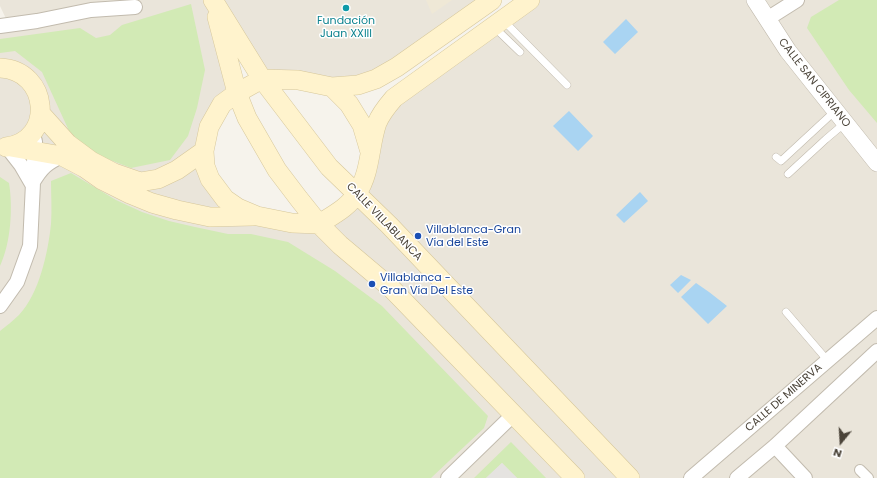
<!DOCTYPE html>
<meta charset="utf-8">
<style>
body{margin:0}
#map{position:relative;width:877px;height:478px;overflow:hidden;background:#f6f3ec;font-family:Poppins,sans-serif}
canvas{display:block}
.north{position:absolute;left:821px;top:422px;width:40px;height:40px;-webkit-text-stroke:3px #fff;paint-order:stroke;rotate:198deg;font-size:11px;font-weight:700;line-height:16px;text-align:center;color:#4b4439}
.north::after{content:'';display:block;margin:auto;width:14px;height:18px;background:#4b4439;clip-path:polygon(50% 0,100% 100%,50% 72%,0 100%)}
</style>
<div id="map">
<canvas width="877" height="478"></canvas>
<div class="north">N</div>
</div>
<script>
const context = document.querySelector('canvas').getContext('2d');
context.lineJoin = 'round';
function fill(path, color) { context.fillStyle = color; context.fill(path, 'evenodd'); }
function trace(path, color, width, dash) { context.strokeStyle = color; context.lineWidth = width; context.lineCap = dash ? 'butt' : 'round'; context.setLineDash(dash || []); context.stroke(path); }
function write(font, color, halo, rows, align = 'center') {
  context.font = font + ' Poppins,sans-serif'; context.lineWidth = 3; context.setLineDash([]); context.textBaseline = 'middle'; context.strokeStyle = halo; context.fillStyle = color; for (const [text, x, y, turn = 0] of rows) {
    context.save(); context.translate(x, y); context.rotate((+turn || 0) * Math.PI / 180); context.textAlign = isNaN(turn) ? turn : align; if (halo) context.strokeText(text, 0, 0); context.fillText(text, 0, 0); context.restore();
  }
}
fill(new Path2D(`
 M0,0H212L237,93L216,114L210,179L275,221L346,207L377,123L530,0H877V478H0V26L9,25L0,6Z
 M213,0H492L376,79H262Z`), '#eae5da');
fill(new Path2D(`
 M426,0H452L432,14Z`), '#efe8d6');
fill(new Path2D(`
 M839,0H877V123L849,90L807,28L811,17Z
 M191,4L205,70L197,108L188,136L170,160L131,168L97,155L70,133L42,72L15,51L0,53V39L80,28L96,38L110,35L122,25Z
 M71,173L116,200L142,212L169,221L195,227L228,234H251L288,242L335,271L382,306L488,416L484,428L431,478H0V331C6,326 13,321 19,315C39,294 48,253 51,224C52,210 51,195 51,181Z
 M0,177L9,183C13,207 11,243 0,266Z
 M511,442L546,478H517L502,463L486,478H474Z`), '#d2eab5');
fill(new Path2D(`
 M502,463L517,478H486Z`), '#e5e3e0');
fill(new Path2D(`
 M626,19L638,32L615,54L603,42Z
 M569,111L593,136L578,151L553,126Z
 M640,192L648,201L624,223L616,215Z
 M681,275L691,280L678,293L670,285Z
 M696,283L709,292L727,306L708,324L681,297Z`), '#a9d4f2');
const service = new Path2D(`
 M503,20L567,85
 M493,26L520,52
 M776,157L781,161L835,111
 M788,174L826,139L845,123
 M786,312L828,361`);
const pedestrian = new Path2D(`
 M860,470L868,478`);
const minor = new Path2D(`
 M767,19L797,0
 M0,26L37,21L91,10L135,7
 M7,147L21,165L32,184
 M33,182C42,167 47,163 62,156
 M0,306L17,282L30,246L35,141
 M775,446L805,478
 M448,478L514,414
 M691,478L877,318
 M737,478L775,446L877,351`);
const tertiary = new Path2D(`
 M755,0L788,51L877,163`);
const secondary = new Path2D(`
 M213,0L262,79L329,167L389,225L630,478
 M217,17L237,93L247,118L277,170L299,199L319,224L340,245L391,288L575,478
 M0,68C50,70 55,141 6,147
 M332,87L349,104L362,125L370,152
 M41,114L68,144L91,161L114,173L140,182L158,179L177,170L204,151
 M11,147L62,156L85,168L102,180L130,194L152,203L177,210L210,217L253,216
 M319,224L292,223L257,216L238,208L225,199L210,179L205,166L204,151L209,127L222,104L237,93L262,79L298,80L332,87L358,85L376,79L397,67L492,0
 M319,224C333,215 349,207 357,193C371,172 369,146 377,123C381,113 388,105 394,98L530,0`);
trace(service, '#c2bbae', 8);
trace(pedestrian, '#c2bbae', 12);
trace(minor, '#c2bbae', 16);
trace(tertiary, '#c2bbae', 18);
trace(secondary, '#d6c79b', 20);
trace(service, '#fff', 7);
trace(pedestrian, '#fff', 10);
trace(minor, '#fff', 14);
trace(tertiary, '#fff', 17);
trace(secondary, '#fff3cd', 19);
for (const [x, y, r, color] of [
 [346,8,4,"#0f9aa8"],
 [418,236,4,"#1a4fb4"],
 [372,284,4,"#1a4fb4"]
]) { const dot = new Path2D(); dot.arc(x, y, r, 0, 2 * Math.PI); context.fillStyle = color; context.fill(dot); trace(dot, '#fff', 1.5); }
write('11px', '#0d838f', '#fff', [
 ["Fundación",346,21],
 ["Juan XXIII",346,34]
]);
write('11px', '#4b4439', '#fff', [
 ["CALLE SAN CIPRIANO",814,83,52],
 ["CALLE VILLABLANCA",384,222,46],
 ["CALLE DE MINERVA",784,398,-41]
]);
write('11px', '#164399', '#fff', [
 ["Villablanca-Gran",426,230],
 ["Vía del Este",426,243],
 ["Villablanca -",380,278],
 ["Gran Vía Del Este",380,291]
], 'left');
</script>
